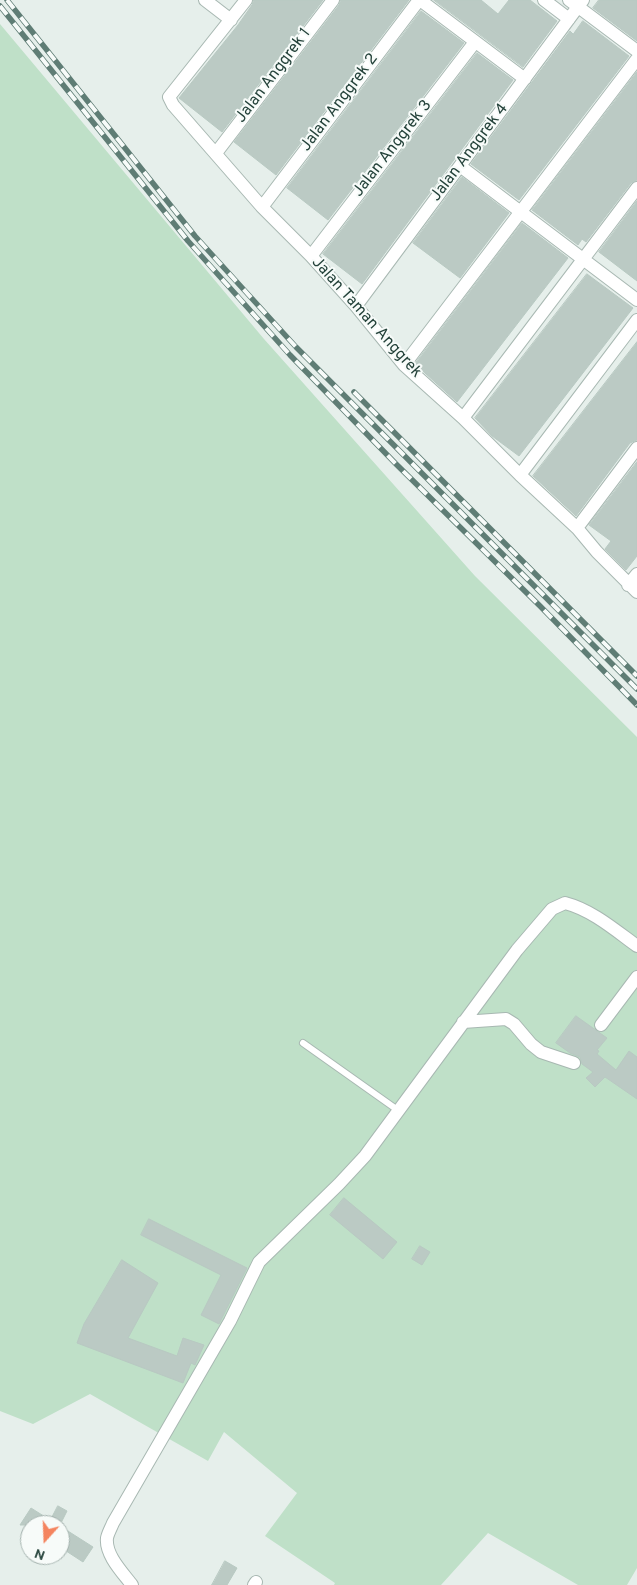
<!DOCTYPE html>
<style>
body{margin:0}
#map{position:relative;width:637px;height:1585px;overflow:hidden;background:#e6efeb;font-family:Overpass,sans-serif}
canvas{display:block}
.north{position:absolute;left:20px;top:1515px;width:50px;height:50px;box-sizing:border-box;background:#f7fbf9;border:1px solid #a3b1ad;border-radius:50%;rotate:200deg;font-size:14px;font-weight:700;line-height:20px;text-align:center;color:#24423a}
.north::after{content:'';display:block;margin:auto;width:18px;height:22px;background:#f4845f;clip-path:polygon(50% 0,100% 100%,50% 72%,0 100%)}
</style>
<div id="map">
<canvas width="637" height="1585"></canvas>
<div class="north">N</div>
</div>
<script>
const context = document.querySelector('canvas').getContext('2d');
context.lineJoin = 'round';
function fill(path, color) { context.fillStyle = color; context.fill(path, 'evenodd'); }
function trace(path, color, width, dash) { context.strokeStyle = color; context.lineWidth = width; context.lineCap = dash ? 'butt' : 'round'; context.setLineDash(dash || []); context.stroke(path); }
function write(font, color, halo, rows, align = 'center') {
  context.font = font + ' Overpass,sans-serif'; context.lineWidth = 4; context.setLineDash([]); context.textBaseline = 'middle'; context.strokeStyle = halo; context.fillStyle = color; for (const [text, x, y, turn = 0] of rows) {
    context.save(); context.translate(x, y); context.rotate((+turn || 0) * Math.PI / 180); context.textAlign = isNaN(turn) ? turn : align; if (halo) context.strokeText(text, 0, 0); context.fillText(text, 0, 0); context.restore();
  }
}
fill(new Path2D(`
 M0,24L264,339L475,576L637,737V1568L627,1585H578L488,1533L441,1585H334L335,1583L265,1536L297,1493L224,1432L208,1461L90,1394L33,1424L0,1411Z`), '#bfe0c8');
const building = new Path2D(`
 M254,0H323L222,132L179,98L238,25L252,5Z
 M341,0H409L276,175L234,142L339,5Z
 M434,0H481L498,14L509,0H530L557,21L523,67Z
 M599,0H637V41L593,8Z
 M421,11L464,43L328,220L287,188Z
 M583,21L629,56L519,200L471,164L570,31L573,34Z
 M477,53L513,80L362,284L323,254Z
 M637,72V180L631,183L586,242L582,239L578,245L532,210Z
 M462,177L509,213L460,278L413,243Z
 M637,201V281L599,252Z
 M522,223L568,258L457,402L415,364Z
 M587,274L633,308L519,456L492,436L475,418Z
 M637,342V440L630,443L576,516L533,476Z
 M637,462V556L626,570L605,549L611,541L589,525Z
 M576,1016L607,1038L597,1050L599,1051L597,1054L616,1070L629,1051L637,1057V1099L605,1077L595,1087L586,1078L593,1072L582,1064L580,1057L570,1053L556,1043Z
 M344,1198L397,1242L383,1259L330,1215Z
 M149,1219L247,1268L219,1324L201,1315L221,1275L141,1235Z
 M420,1246L430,1252L422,1265L412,1259Z
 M122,1260L158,1283L128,1338L177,1356L183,1338L204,1345L195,1365L191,1363L183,1383L77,1343L84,1324Z
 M58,1506L67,1511L60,1525H20L31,1508L50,1520Z
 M60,1526L93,1547L83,1562L60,1547Z
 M225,1561L237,1568L227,1585H212Z`);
fill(building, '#bbcac4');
trace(building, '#b8c9c2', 1);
const lane = new Path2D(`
 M303,1043L399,1111`);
const street = new Path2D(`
 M205,0L231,20
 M246,0L169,97L173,105L262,207L311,256L356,306L404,365L463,418L520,475L577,528L597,552L637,592
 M420,0L525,79
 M544,0L569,19
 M569,0L637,51
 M216,153L333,0
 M460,166L637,300
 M262,207L419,0
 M311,256L475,42
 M356,306L583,0
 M404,365L637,59
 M463,418L637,188
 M520,475L637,320
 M577,528L637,448
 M628,585L637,574
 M463,1022L506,1019L514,1024L531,1044L541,1052L574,1063
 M601,1025L637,977
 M132,1585C123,1573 105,1555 107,1538C108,1533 111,1528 113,1523L230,1321L259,1262L339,1184L365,1156L517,950L552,909L565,903C592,910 615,930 637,946
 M254,1585L256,1582`);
trace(lane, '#a8b8b2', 8);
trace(street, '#a8b8b2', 14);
trace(lane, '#fff', 6);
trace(street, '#fff', 12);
const rail = new Path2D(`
 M7,0L195,236L296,347L637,689
 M0,6L188,241L290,355L396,464L540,606L637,705
 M354,392L637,676`);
trace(rail, '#5f7d75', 5.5);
trace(rail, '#f7fbf9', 4, [11]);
write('16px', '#24423a', '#f7fbf9', [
 ["Jalan Anggrek 1",274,76,-53],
 ["Jalan Anggrek 2",340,103,-53],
 ["Jalan Anggrek 3",393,149,-52],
 ["Jalan Anggrek 4",470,153,-53],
 ["Jalan Taman Anggrek",366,318,48]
]);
</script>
